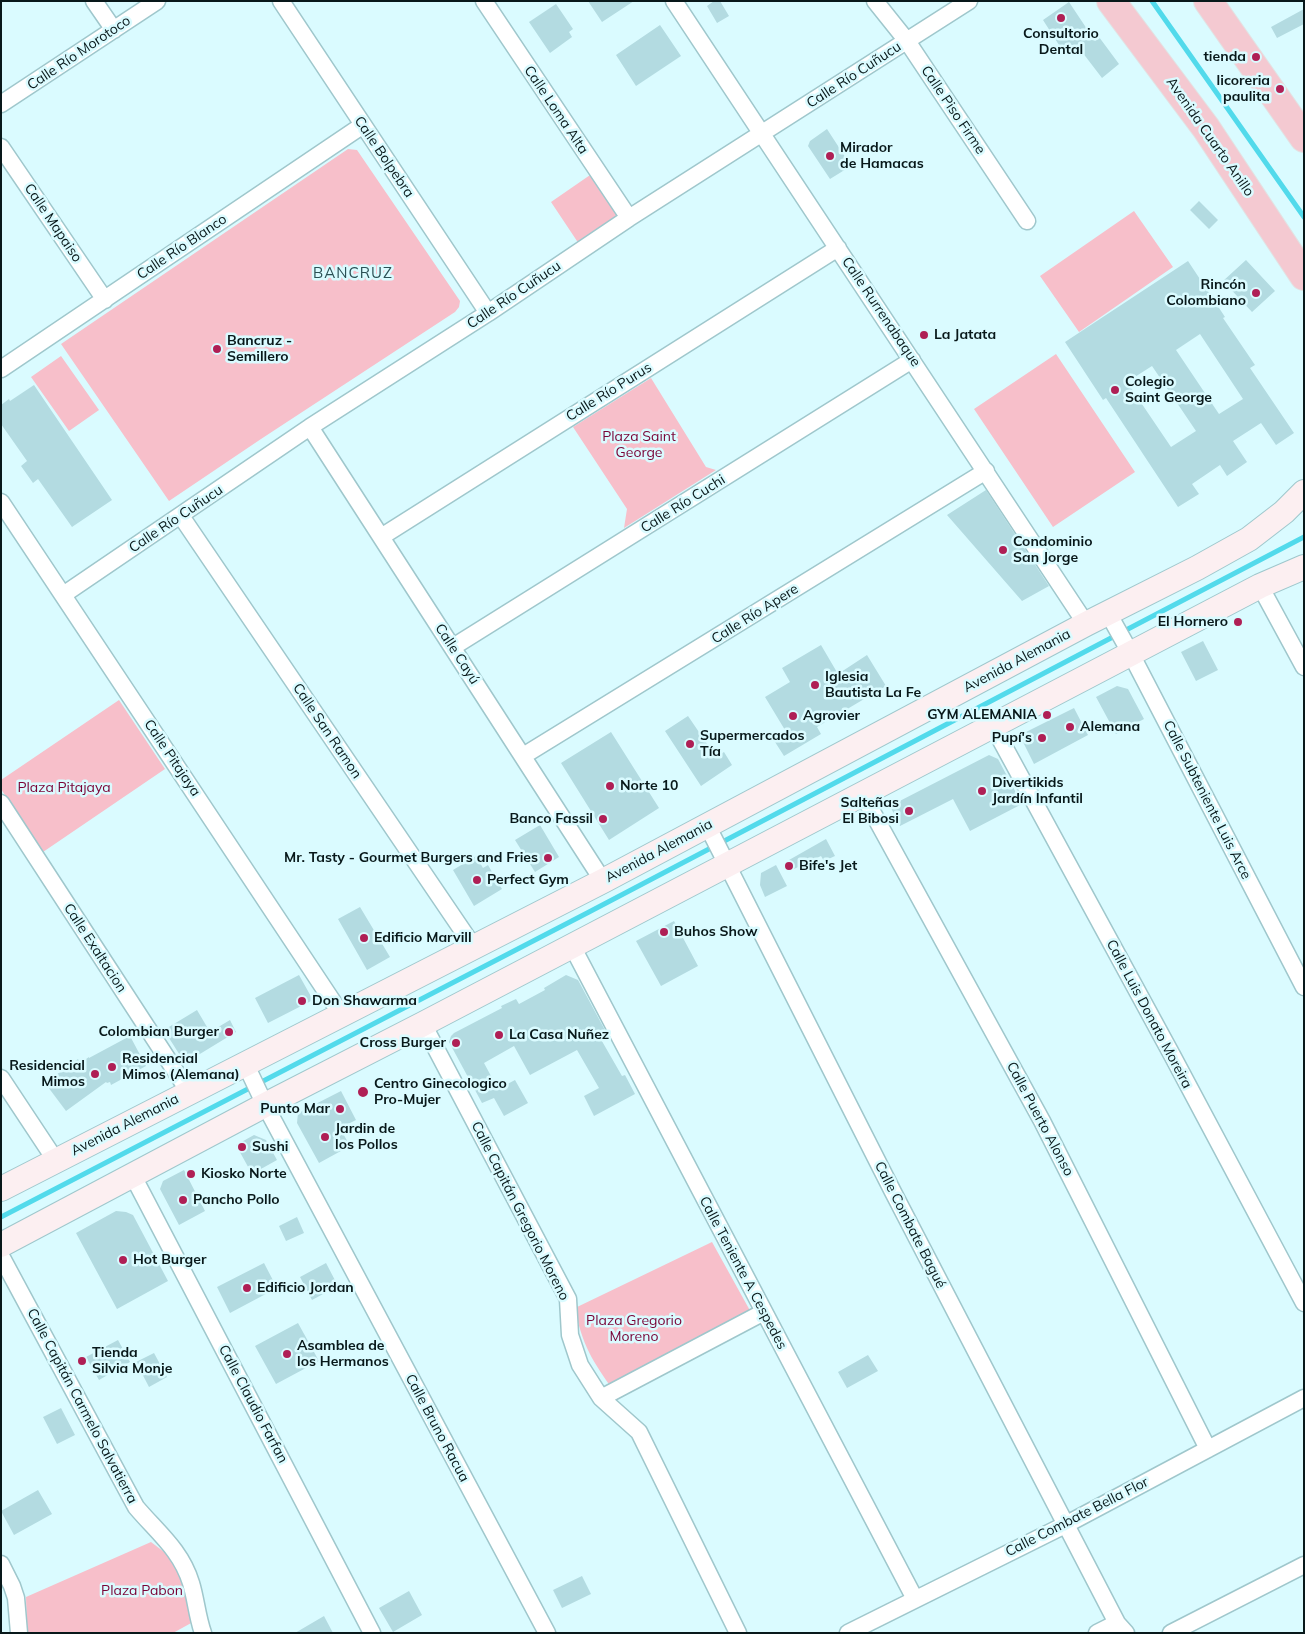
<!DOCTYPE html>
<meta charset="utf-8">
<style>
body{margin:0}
#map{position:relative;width:1305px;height:1634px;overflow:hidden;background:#dafbff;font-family:Mulish,sans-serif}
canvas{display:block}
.frame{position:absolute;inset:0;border:2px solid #08181a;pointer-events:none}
</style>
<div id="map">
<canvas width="1305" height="1634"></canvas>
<div class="frame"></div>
</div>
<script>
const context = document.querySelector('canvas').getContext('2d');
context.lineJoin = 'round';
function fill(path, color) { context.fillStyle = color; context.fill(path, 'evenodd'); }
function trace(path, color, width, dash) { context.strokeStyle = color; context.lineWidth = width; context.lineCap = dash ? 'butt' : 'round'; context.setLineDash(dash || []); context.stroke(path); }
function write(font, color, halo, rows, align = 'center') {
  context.font = font + ' Mulish,sans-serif'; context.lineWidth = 5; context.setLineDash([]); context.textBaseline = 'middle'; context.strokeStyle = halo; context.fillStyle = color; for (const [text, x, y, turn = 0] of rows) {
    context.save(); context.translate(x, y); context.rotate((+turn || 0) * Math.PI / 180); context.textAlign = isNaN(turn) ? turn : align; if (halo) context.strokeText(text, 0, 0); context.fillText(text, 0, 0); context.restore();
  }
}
fill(new Path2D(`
 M348,149L357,150L460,301L459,307L455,312L261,439L169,501L61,344Z
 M593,173L618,209L614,221L579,244L551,202Z
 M1134,211L1173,267L1079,332L1040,276Z
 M1056,354L1135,472L1053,527L974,409Z
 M61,356L99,410L69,431L31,377Z
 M651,378L706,467L716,470L624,528L627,509L573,427Z
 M119,700L165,769L43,852L1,789V780Z
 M712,1242L753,1316L614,1391C593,1362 582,1345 575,1308Z
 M151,1542L172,1558L182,1574L193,1622L173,1633H27L26,1597Z`), '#f7bfca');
trace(new Path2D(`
 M1152,1L1304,217
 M1128,629L1304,537
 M1,1217L589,912L1111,638`), '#52daeb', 5);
fill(new Path2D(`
 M588,1H634L602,22Z
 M714,1H720L729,16L717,23L707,6Z
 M1069,2L1095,41L1099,37L1119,64L1102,78L1079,48L1066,56L1043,20Z
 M556,4L573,29L569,32L572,37L550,53L529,22Z
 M1304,9V24L1277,38L1271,27Z
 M660,25L681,56L636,86L616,55Z
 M827,129L851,166L830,179L808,146L810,141Z
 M1199,201L1218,220L1209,229L1190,210Z
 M1246,260L1275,291L1252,312L1223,281Z
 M1188,261L1225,317L1223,318L1255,365L1250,368L1294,433L1276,445L1261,423L1233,441L1247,462L1227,476L1220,465L1192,484L1199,494L1178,507L1106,398L1103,400L1065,342ZM1200,334L1243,399L1219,414L1176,350ZM1152,366L1196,431L1171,447L1127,382Z
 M34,385L112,500L72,527L38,479L33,483L21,466L27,461L1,424V405L9,399L10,401Z
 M986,490L1049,586L1022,601L947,515Z
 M1203,641L1218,670L1196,681L1181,652Z
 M821,645L838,674L867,655L886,686L817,727L821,734L784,756L775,742L788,735L765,697L790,682L782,668Z
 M1117,686L1128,689L1144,719L1116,734L1096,697Z
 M1074,708L1088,735L1034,764L1023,742L1024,733Z
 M688,716L716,757L724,752L732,765L701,786L665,731Z
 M611,732L659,808L609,840L561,763Z
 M989,755L998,759L1022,804L970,831L953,799L900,826L890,806Z
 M540,825L559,857L535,872L515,840Z
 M826,839L835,856L824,861L821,856L794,869L789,860Z
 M476,856L483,868L488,865L502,889L474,906L453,870Z
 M776,865L787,886L765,897L760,885L761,873Z
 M360,907L390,957L367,970L338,919Z
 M674,921L698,966L661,986L636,941Z
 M299,975L313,1000L268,1023L255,998Z
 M566,975L578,980L606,1032L599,1036L622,1076L625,1075L635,1094L594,1116L584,1096L599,1088L577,1050L530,1075L514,1046L484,1063L498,1089L515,1080L528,1103L504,1116L494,1098L482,1103L449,1042L451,1036L454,1033L502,1008L501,1006L516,999L519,1004L545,990L544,988Z
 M197,1010L210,1032L230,1020L236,1032L190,1060L181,1057L164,1030Z
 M130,1036L146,1066L111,1085L110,1082L107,1083L106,1082L66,1111L45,1083L78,1059L80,1063L89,1057V1058Z
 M341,1091L356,1120L340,1128L350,1146L319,1163L297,1123L298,1113Z
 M254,1135L266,1140L277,1160L252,1174L236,1145Z
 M184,1170L205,1211L179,1225L160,1189L163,1181Z
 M116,1211L126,1212L133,1215L168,1281L117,1309L76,1233Z
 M297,1217L304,1233L286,1241L279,1226Z
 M264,1263L277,1288L230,1313L217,1287Z
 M326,1263L338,1286L312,1300L300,1277Z
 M298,1323L319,1361L276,1384L255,1346Z
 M118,1340L130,1362L99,1380L86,1357Z
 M154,1353L167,1377L149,1387L136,1362Z
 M868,1355L878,1371L847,1388L838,1372Z
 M61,1408L75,1435L57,1444L43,1417Z
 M38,1490L52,1514L14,1535L1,1511Z
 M582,1576L591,1594L562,1608L553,1590Z
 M409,1591L422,1615L393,1632L379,1608Z
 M324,1616L333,1633H295Z`), '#b3dbe1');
const street = new Path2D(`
 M94,1L114,30
 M281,1L488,313
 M484,1L629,218
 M674,1L1086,624
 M875,1L907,41L1027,221
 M1,104L157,1
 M1,147L105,300
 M1,369L363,125
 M310,427L603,881
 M1,502L341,1014
 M181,516L473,946
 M381,537L838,248
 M1260,586L1304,667
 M63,595L310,427L488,313L629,218L969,1
 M1108,613L1131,654L1304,987
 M453,647L912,360
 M993,726L1172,1055L1304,1303
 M523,756L986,471
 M863,795L1042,1121L1208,1449
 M1,803L189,1092
 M707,825L893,1192L1117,1623
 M572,946L915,1599
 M423,1024L568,1299L570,1335L580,1365L601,1398L639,1432L738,1633
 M245,1063L265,1105L547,1633
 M1,1078L56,1161
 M133,1176L372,1633
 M1,1256L136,1507C157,1532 181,1550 191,1583C196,1599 197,1616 203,1633
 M601,1398L764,1312
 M1,1564L12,1586L16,1598L19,1633
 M848,1633L1067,1524L1304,1398
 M1097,1633L1117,1623L1126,1633
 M1171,1633L1304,1565`);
const secondary = new Path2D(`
 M1,1189L603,881L1086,624L1197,568L1249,539L1284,512L1304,492
 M1,1245L265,1105L423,1024L1260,586L1304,567`);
const highway = new Path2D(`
 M1111,1L1206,128L1304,276
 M1208,1L1304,138`);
trace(street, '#9fc7cc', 19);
trace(secondary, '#9fc7cc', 26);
trace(highway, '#e1e3e4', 30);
trace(street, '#fff', 16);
trace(secondary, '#fceff1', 24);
trace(highway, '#f4c9d1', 28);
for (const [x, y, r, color] of [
 [1061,18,5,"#af1f55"],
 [1256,57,5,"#af1f55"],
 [1280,89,5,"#af1f55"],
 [830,156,5,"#af1f55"],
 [1256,293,5,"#af1f55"],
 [924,335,5,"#af1f55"],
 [217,349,5,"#af1f55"],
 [1115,390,5,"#af1f55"],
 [1003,550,5,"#af1f55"],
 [1238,622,5,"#af1f55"],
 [815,685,5,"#af1f55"],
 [1047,715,5,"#af1f55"],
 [793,716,5,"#af1f55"],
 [1070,727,5,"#af1f55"],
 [1042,738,5,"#af1f55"],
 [690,744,5,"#af1f55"],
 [610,786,5,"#af1f55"],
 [982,791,5,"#af1f55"],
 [909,811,5,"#af1f55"],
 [603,819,5,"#af1f55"],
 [548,858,5,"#af1f55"],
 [789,866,5,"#af1f55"],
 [477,880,5,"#af1f55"],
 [664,932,5,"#af1f55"],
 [364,938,5,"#af1f55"],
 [302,1001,5,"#af1f55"],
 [229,1032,5,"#af1f55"],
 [499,1035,5,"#af1f55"],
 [456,1043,5,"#af1f55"],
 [112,1067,5,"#af1f55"],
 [95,1074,5,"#af1f55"],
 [363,1092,6,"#af1f55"],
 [340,1109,5,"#af1f55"],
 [325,1137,5,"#af1f55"],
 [242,1147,5,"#af1f55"],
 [191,1174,5,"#af1f55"],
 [183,1200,5,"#af1f55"],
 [123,1260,5,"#af1f55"],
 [247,1288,5,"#af1f55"],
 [287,1354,5,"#af1f55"],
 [82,1361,5,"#af1f55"]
]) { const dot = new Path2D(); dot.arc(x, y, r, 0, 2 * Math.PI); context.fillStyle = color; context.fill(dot); trace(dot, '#dafbff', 2); }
write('bold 14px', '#08181a', '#dafbff', [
 ["Consultorio",1061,34,"center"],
 ["Dental",1061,50,"center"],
 ["tienda",1246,57,"right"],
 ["licoreria",1270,81,"right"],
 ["paulita",1270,97,"right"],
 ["Mirador",840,148],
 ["de Hamacas",840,164],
 ["Rincón",1246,285,"right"],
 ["Colombiano",1246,301,"right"],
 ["La Jatata",934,335],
 ["Bancruz -",227,341],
 ["Semillero",227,357],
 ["Colegio",1125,382],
 ["Saint George",1125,398],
 ["Condominio",1013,542],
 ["San Jorge",1013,558],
 ["El Hornero",1228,622,"right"],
 ["Iglesia",825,677],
 ["Bautista La Fe",825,693],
 ["GYM ALEMANIA",1037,715,"right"],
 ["Agrovier",803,716],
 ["Alemana",1080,727],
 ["Supermercados",700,736],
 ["Tía",700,752],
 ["Pupí's",1032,738,"right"],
 ["Divertikids",992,783],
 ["Jardín Infantil",992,799],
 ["Norte 10",620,786],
 ["Salteñas",899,803,"right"],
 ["El Bibosi",899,819,"right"],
 ["Banco Fassil",593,819,"right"],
 ["Mr. Tasty - Gourmet Burgers and Fries",538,858,"right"],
 ["Bife's Jet",799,866],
 ["Perfect Gym",487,880],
 ["Buhos Show",674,932],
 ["Edificio Marvill",374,938],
 ["Don Shawarma",312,1001],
 ["Colombian Burger",219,1032,"right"],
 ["La Casa Nuñez",509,1035],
 ["Cross Burger",446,1043,"right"],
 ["Residencial",122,1059],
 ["Mimos (Alemana)",122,1075],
 ["Residencial",85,1066,"right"],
 ["Mimos",85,1082,"right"],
 ["Centro Ginecologico",374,1084],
 ["Pro-Mujer",374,1100],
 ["Punto Mar",330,1109,"right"],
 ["Jardin de",335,1129],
 ["los Pollos",335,1145],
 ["Sushi",252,1147],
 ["Kiosko Norte",201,1174],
 ["Pancho Pollo",193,1200],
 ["Hot Burger",133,1260],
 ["Edificio Jordan",257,1288],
 ["Asamblea de",297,1346],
 ["los Hermanos",297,1362],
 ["Tienda",92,1353],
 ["Silvia Monje",92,1369]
], 'left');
write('14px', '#08181a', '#dafbff', [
 ["Calle Río Morotoco",79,53,-34],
 ["Calle Río Cuñucu",854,75,-33],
 ["Calle Loma Alta",556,110,56],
 ["Calle Piso Firme",953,110,56],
 ["Avenida Cuarto Anillo",1210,137,55],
 ["Calle Bolpebra",384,157,56],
 ["Calle Mapaiso",53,223,56],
 ["Calle Río Blanco",182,247,-34],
 ["Calle Río Cuñucu",514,295,-34],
 ["Calle Rurrenabaque",881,312,56],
 ["Calle Río Purus",609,392,-32],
 ["Calle Río Cuchi",683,504,-32],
 ["Calle Río Cuñucu",176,519,-34],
 ["Calle Río Apere",755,614,-32],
 ["Calle Cayú",457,654,57],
 ["Avenida Alemania",1017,661,-28],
 ["Calle San Ramon",327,731,56],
 ["Calle Pitajaya",172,758,56],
 ["Calle Subteniente Luis Arce",1207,800,63],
 ["Avenida Alemania",659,851,-28],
 ["Calle Exaltacion",95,948,57],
 ["Calle Luis Donato Moreira",1149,1014,62],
 ["Calle Puerto Alonso",1040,1119,62],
 ["Avenida Alemania",125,1125,-27],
 ["Calle Capitán Gregorio Moreno",520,1211,63],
 ["Calle Combate Bagué",910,1225,63],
 ["Calle Teniente A Cespedes",743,1273,62],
 ["Calle Claudio Farfan",253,1404,62],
 ["Calle Capitán Carmelo Salvatierra",82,1406,62],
 ["Calle Bruno Racua",437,1428,62],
 ["Calle Combate Bella Flor",1077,1517,-27]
]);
write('14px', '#790235', '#dafbff', [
 ["Plaza Saint",639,437],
 ["George",639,453],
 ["Plaza Pitajaya",64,788],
 ["Plaza Gregorio",634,1321],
 ["Moreno",634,1337],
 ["Plaza Pabon",142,1591]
]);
context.letterSpacing = '1px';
write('15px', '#2b5055', '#dafbff', [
 ["BANCRUZ",353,273]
]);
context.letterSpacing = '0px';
</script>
